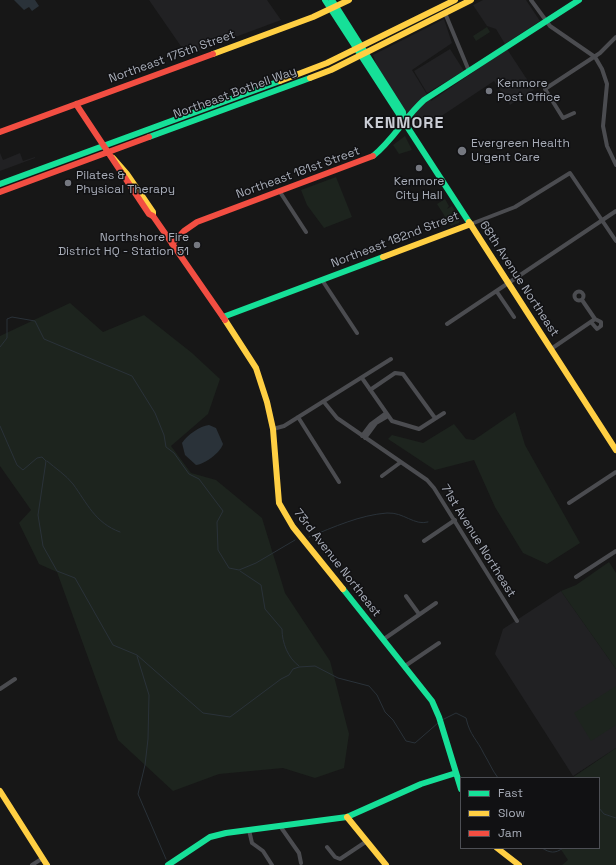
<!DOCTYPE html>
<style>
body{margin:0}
#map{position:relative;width:616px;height:865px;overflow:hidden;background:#171717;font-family:"Space Grotesk",sans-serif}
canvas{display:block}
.legend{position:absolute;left:460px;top:777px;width:140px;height:72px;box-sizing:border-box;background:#111113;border:1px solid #4d4f55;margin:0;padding:5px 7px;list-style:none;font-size:12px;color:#a8adb8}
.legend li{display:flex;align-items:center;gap:8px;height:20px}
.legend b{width:20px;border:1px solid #4d4f55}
</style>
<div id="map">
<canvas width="616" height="865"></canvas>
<ul class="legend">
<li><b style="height:5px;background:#16e098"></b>Fast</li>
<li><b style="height:5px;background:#ffcf43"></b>Slow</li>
<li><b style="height:5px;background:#f24e42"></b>Jam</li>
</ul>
</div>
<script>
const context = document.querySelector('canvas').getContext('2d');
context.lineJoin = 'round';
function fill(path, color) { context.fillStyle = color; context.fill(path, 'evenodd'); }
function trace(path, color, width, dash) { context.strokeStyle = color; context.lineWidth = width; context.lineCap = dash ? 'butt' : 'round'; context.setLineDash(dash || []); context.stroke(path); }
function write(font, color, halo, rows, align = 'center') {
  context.font = font + ' "Space Grotesk",sans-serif'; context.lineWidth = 3; context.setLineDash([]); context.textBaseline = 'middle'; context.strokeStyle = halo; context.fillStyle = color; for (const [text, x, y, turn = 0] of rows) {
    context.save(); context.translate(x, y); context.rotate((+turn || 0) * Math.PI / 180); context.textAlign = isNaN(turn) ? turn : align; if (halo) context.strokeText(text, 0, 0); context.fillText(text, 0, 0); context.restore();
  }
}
fill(new Path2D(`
 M149,0H267L281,20L187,55Z
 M483,0H526L540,21L505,44L496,29L487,26L473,5Z
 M444,19L452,43L412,70L431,101L507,49L534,90L510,105L494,81L440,117L415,128L377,66L373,55Z
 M450,49L464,71L427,93L414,71Z
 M0,153L3,160L20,153L23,161L35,157V158L0,171Z
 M561,591L616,669V748L573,776L495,654L503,629Z`), '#212123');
fill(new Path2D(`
 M487,27L490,32L476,41L473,36Z
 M405,136L412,150L399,154L393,145Z
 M336,177L352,217L324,228L307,205L301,190Z
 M445,199L449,206L447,209L452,206L460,219L459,223L451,226L437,204Z
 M70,303L103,332L144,315L192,353L220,379L208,414L171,446L191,473L216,480L262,518L285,593L330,661L349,734L344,768L315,778L283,768L219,774L173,791L118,740L57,572L39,564L19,523L31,510L0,466V336Z
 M515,412L525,445L580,543L547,564L523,553L495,507L474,460L435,470L388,439L392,435L423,443L454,424L466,439L474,440Z
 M609,562L616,573V669L561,591L576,585Z
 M616,686V725L591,741L574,713Z
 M616,748V865H562L568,860L560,848H599V778H572Z`), '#1d241e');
fill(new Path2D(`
 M14,0H35L39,6L32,11L29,7L24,10Z
 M209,425L216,428L223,444C220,453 205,464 196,465L185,455L182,443C187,435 200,426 209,425Z`), '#2a3239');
trace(new Path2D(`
 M0,347L7,338V319L12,317L35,321L44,339L132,376L155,413L164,435L166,447L174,453L189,474L199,479L223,511L217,522L218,550L229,568L239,570L256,563L295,540
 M0,426L17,465L23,470L37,458L42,457L46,461L38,515L43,546L57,571L75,578L113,645L137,655L203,713L230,717L281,679L289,675L293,669L299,667L315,666L338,678L369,686L377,695L385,712L393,720L406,741L415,743L438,723
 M47,461C55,468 66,475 73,484C87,503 95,523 120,532
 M309,537C334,527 360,515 387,513C404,512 414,526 428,522
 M240,571L261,585L265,609L282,629C282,643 288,658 299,666
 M137,656L149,695L148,739L145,765L138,794L166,859
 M442,720L456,713L466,718C470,736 477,739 484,754C489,762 492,770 498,778
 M599,808L604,814L616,818
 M542,848C550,853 555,854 563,848`), '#2a3239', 1);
trace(new Path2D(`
 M531,0L550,26L595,57L602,69L607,84L603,126L607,146L616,165
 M445,13L469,71
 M574,113L563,118L545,89L600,53L616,37
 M280,192L306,232
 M471,224L515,207L570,173L616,241
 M322,280L357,333
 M574.5 296a4.5 4.5 0 1 1 9 0a4.5 4.5 0 1 1-9 0Z
 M497,292L514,317
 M582,300L595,319L601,322V326L597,329L591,322
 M447,324L616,211
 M551,349L595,319
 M362,378L392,421L419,429L444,413
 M370,390L395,373L403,374L435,418
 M324,402L337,418L427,480L434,488L517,621
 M298,417L339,482
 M273,429L284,426L391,359
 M362,436L371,424L386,413
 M365,438L376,423L388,416
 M382,476L401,462
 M569,503L616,472
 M424,541L455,520
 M576,577L616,551
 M406,596L419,614
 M384,639L436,603
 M405,666L439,643
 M0,689L15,679
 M280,826L299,853L301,863
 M249,830L252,843L263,851L272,865
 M327,847L335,857L340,859L367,841
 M32,865L43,858`), '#4b4c50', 4);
trace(new Path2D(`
 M325,0L469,222
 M332,0L403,112L404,120
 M149,137L310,78
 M373,156C393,140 405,117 424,100L579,0
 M0,184L280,81
 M223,317L383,257
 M343,589L432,701L439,717L461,789
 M168,865L210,837L226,833L347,817L421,784L456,773`), '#16e098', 6);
trace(new Path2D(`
 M213,54L313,17L349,0
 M310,78L331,70L471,0
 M280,81L327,63L455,0
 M113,158L127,174L153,212V216
 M469,222L616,450
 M383,257L471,224
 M225,320L256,368L267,402L273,429L279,503L293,527L343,589
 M0,791L47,865
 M347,817L386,865
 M497,848L519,865`), '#ffcf43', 6);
trace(new Path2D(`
 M76,104L149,214L153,216L225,320
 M0,132L213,54
 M0,192L149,137
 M172,244L184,231L197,222L373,156`), '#f24e42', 6);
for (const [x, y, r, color] of [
 [489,91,4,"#757880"],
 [462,151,5,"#757880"],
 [419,168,4,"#757880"],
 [68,183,4,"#757880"],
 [197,245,4,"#757880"]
]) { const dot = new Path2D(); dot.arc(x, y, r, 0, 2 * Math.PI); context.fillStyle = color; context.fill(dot); trace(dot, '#111113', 1.5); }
write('12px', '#a8adb8', '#111113', [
 ["Northeast 175th Street",172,57,-20],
 ["Northeast Bothell Way",235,93,-20],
 ["Northeast 181st Street",298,173,-20],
 ["Northeast 182nd Street",395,240,-21],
 ["68th Avenue Northeast",519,279,57],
 ["71st Avenue Northeast",478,541,58],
 ["73rd Avenue Northeast",337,563,52]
]);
write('12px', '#a8adb8', '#111113', [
 ["Kenmore",497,84],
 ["Post Office",497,98],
 ["Evergreen Health",471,144],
 ["Urgent Care",471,158],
 ["Pilates &",76,176],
 ["Physical Therapy",76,190],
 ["Kenmore",419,182,"center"],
 ["City Hall",419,196,"center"],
 ["Northshore Fire",189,238,"right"],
 ["District HQ - Station 51",189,252,"right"]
], 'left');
context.letterSpacing = '1px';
write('bold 16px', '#c9ccd4', '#111113', [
 ["KENMORE",404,124]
]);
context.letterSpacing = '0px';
</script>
